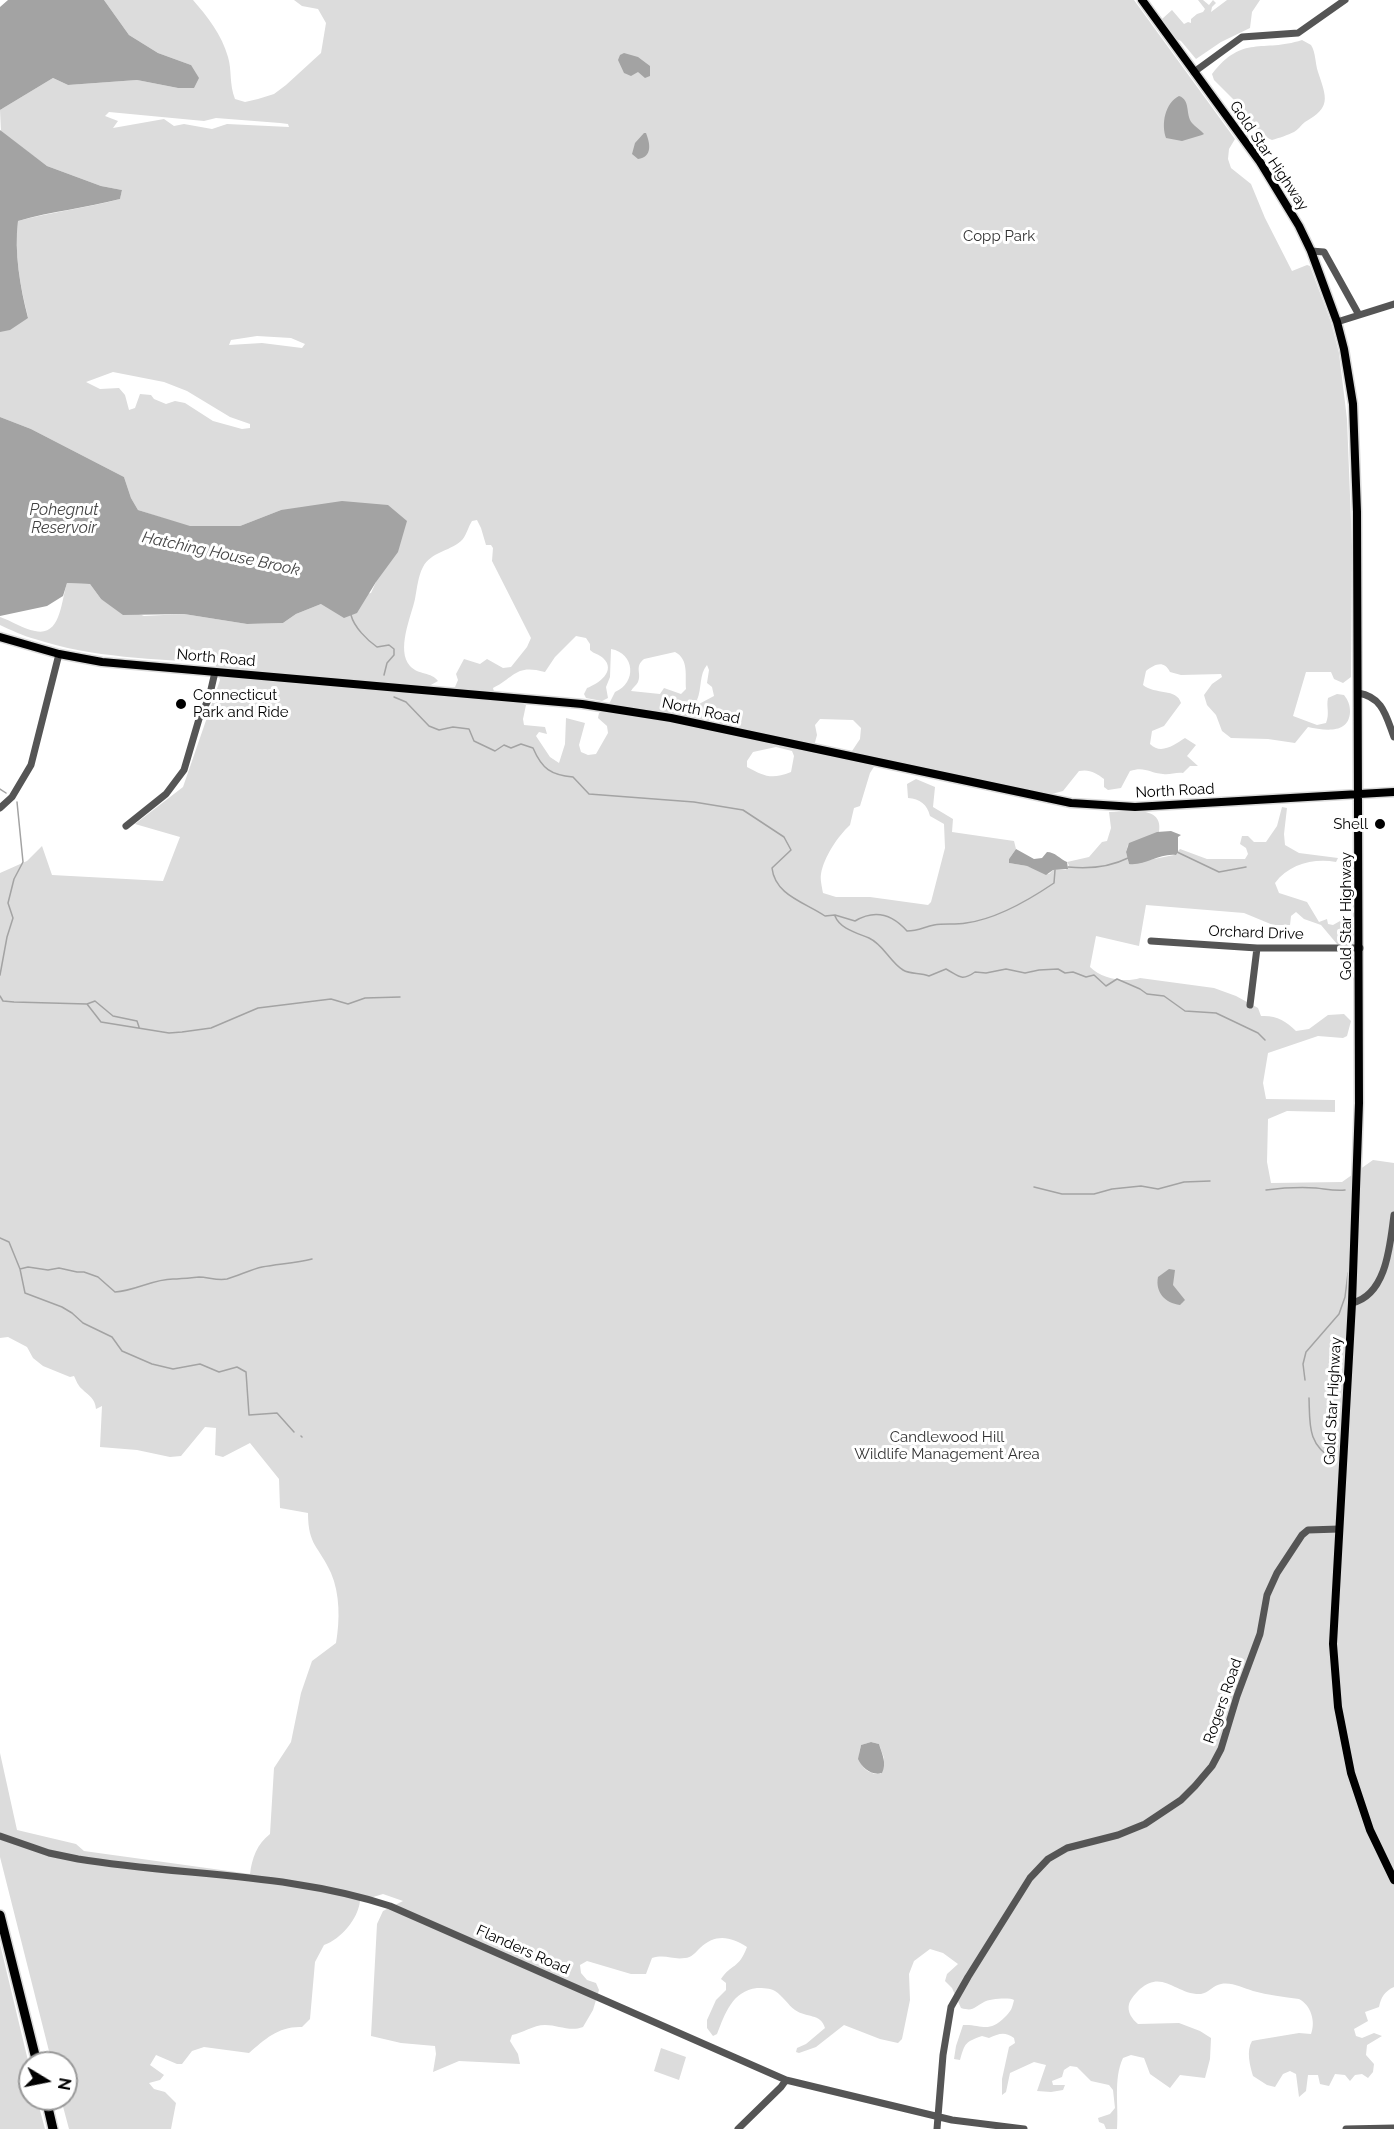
<!DOCTYPE html>
<style>
body{margin:0}
#map{position:relative;width:1394px;height:2129px;overflow:hidden;background:#fff;font-family:Raleway,sans-serif}
canvas{display:block}
.north{position:absolute;left:18px;top:2051px;width:60px;height:60px;box-sizing:border-box;background:#fff;border:2px solid #999;border-radius:50%;rotate:100deg;font-size:16px;font-weight:700;line-height:24px;text-align:center;color:#000}
.north::after{content:'';display:block;margin:auto;width:21px;height:27px;background:#000;clip-path:polygon(50% 0,100% 100%,50% 72%,0 100%)}
</style>
<div id="map">
<canvas width="1394" height="2129"></canvas>
<div class="north">N</div>
</div>
<script>
const context = document.querySelector('canvas').getContext('2d');
context.lineJoin = 'round';
function fill(path, color) { context.fillStyle = color; context.fill(path, 'evenodd'); }
function trace(path, color, width, dash) { context.strokeStyle = color; context.lineWidth = width; context.lineCap = dash ? 'butt' : 'round'; context.setLineDash(dash || []); context.stroke(path); }
function write(font, color, halo, rows, align = 'center') {
  context.font = font + ' Raleway,sans-serif'; context.lineWidth = 6; context.setLineDash([]); context.textBaseline = 'middle'; context.strokeStyle = halo; context.fillStyle = color; for (const [text, x, y, turn = 0] of rows) {
    context.save(); context.translate(x, y); context.rotate((+turn || 0) * Math.PI / 180); context.textAlign = isNaN(turn) ? turn : align; if (halo) context.strokeText(text, 0, 0); context.fillText(text, 0, 0); context.restore();
  }
}
fill(new Path2D(`
 M104,0H193C207,16 222,35 228,57C232,70 229,84 235,99L245,102L258,99L274,94L286,85L321,53L326,23L318,9L302,6L294,0H1134L1235,139L1229,149L1228,159L1231,168L1251,184L1265,218L1292,271L1307,265L1310,266L1331,322L1339,353L1347,419L1352,547L1351,677L1343,683L1334,679L1331,672H1306L1293,716L1317,725L1326,723C1330,713 1326,707 1328,698L1337,694L1344,695C1348,700 1350,705 1350,712C1349,735 1323,730 1308,727L1295,743L1268,739L1231,738L1222,731L1216,715L1207,705L1204,695L1212,684L1222,677L1221,674L1181,675L1170,672C1164,660 1155,664 1146,671L1143,685C1155,695 1177,688 1181,703L1164,726L1152,731L1150,744C1161,755 1174,745 1185,738L1196,745L1187,756L1198,766H1190L1183,773C1176,772 1170,775 1163,774C1149,773 1145,766 1130,771L1121,788L1108,790L1104,787V779C1096,773 1090,769 1079,771L1063,791L1052,794L879,759L870,773L860,806L854,808L850,825C838,836 824,857 821,874C820,879 822,887 823,893L836,897H870L928,905L931,902L945,848L944,824L930,816C927,804 920,799 908,798L907,784L916,779L935,787L933,807L953,819L952,832L1014,841L1016,849L1009,859V863L1027,866L1049,874L1053,870H1066L1069,865L1067,862L1089,857L1102,842L1107,841L1111,828L1109,812C1127,812 1164,804 1159,832L1128,845L1126,852L1129,864L1174,855L1180,849L1207,859H1245L1248,854L1246,848L1240,844L1242,836H1248L1254,842H1266L1277,826L1282,807L1287,808L1284,834L1285,845L1299,853L1338,858L1336,862C1314,858 1289,864 1275,883L1279,893L1307,902L1319,922L1327,919L1328,924L1333,925L1347,917L1354,920L1355,941L1353,945L1337,944L1321,925L1304,919L1296,912L1291,916L1290,925H1273L1244,913L1146,905L1139,946L1096,936L1090,967C1102,979 1125,983 1140,978L1214,988L1236,996L1258,1008L1261,1016C1276,1015 1286,1021 1296,1031L1309,1029L1328,1015L1344,1014L1351,1021L1347,1036L1343,1038L1318,1036L1268,1053L1263,1083L1266,1099L1335,1100V1112L1287,1111L1268,1119L1267,1162L1271,1183L1342,1182L1373,1160L1394,1163V1987C1385,1991 1381,1997 1379,2007L1365,2012L1368,2021L1354,2029L1356,2036L1362,2038L1374,2033L1382,2036L1367,2045L1366,2055L1374,2064L1373,2072L1368,2078L1362,2074L1355,2075L1350,2081L1345,2075L1335,2074L1329,2086L1320,2084L1318,2075H1308L1306,2091L1299,2097L1296,2074L1290,2071L1283,2074L1275,2087L1267,2085L1253,2076C1250,2066 1246,2051 1252,2041L1257,2040L1299,2033L1311,2034C1316,2022 1311,2005 1299,1999C1284,1997 1268,1995 1253,1991C1243,1988 1232,1982 1221,1984C1214,1985 1208,1993 1201,1994C1176,1995 1163,1969 1140,1989C1136,1993 1131,1998 1129,2004C1127,2012 1132,2019 1138,2024L1179,2023L1200,2031L1211,2038L1210,2059L1205,2078L1180,2075L1170,2088L1150,2074L1144,2058L1131,2055L1123,2058C1113,2079 1119,2106 1117,2129H1106L1104,2124L1099,2122L1098,2118L1110,2114L1115,2108L1113,2090L1109,2085L1091,2081L1077,2067L1070,2066L1064,2070L1062,2077L1052,2081L1053,2085H1065L1063,2090L1051,2092L1037,2091L1046,2065L1034,2062L1010,2073L1006,2092L1002,2095V2079L1009,2047L1015,2043L1014,2038C1004,2031 999,2034 989,2038L982,2036C965,2042 965,2043 960,2060L954,2059L956,2046L963,2025C982,2024 988,2034 1005,2017C1011,2011 1012,2009 1014,2000C1009,1997 989,1999 984,2002C974,2007 974,2012 961,2008L952,1988L945,1981L947,1974L958,1964L943,1953L930,1949L914,1961L909,1974L910,2000L902,2039L898,2043L880,2039L844,2025L816,2047L799,2053L796,2052L797,2048L806,2044L825,2028C821,2013 806,2018 795,2010C788,2005 783,1996 775,1991C770,1988 763,1988 757,1988C732,1991 725,2014 717,2034L713,2036L707,2028V2020L716,2000L726,1990V1983L721,1979C731,1964 739,1969 747,1947C731,1937 716,1933 700,1948C696,1952 691,1958 685,1958C672,1960 666,1954 652,1958L646,1974H631L587,1961L580,1965L581,1973L587,1980L596,1983L599,1990L593,2010L583,2027C570,2032 558,2025 545,2025C533,2025 523,2033 512,2035L510,2041L518,2054L520,2064L459,2061L433,2072L436,2054L435,2046L401,2043L371,2036L377,1924L383,1911L403,1901L383,1894L360,1901C358,1919 341,1939 324,1945L315,1962L310,2019L302,2027C279,2026 265,2039 249,2053L204,2047L192,2051L182,2064H177L156,2055L150,2065L164,2075L160,2080L149,2083L154,2089L165,2092L176,2103L171,2129H69L61,2099H66V2063H52L0,1857V1753L17,1830L76,1844L84,1851L250,1874C252,1858 257,1844 270,1834L274,1768L291,1742L301,1693L312,1661L336,1643C340,1620 340,1594 331,1573C319,1546 308,1546 308,1513L280,1508L279,1479L250,1443L223,1457L215,1455L216,1428L205,1427L181,1456L170,1457L137,1450L100,1447L102,1406L96,1409C95,1398 89,1396 82,1389C78,1386 76,1380 74,1376L70,1377L43,1366L33,1358L27,1347L8,1337L0,1338V873L27,861L42,846L52,875L163,881L180,837L135,824L183,787L220,680L215,663C156,659 92,658 35,639C23,636 11,630 0,625V617C12,621 23,629 35,631C61,637 61,601 67,583L90,584L101,599L144,616L184,614L247,624L283,623L296,614L321,604L371,593L376,582L281,510L240,526L190,527L138,510L131,498L124,477L31,429L0,417V330L28,317C20,286 14,252 18,221C52,212 86,208 120,199L122,190L101,186L47,166L1,132L0,110L53,78L68,85L137,80L178,88L191,65L158,53L129,35ZM109,112L204,121L216,118L280,123L288,124L289,127L227,124L212,129L184,124L174,126L164,119L113,128L118,121L105,116ZM257,336L291,338L305,344L302,348L262,343L229,345L231,340ZM113,372L164,382L187,391L230,417L250,424V428L242,429L213,421L185,403L175,401L166,404L154,399L151,395L140,394L135,408L129,410L125,395L119,388L100,389L86,382ZM477,520L481,528L486,545H491L493,548L492,561L531,638L527,647L511,667L503,668L487,659L480,664L464,659L456,674L458,680L455,687L450,689L429,686L438,681C432,672 418,675 410,666C396,650 411,617 415,599C417,589 418,576 423,567C431,552 448,552 461,541C466,537 468,527 472,521ZM576,636L586,638L590,644V650C594,654 599,654 603,658C617,671 598,684 587,688L584,694L586,698L602,701L608,698L606,687L610,677L611,649C635,653 637,683 615,692L606,710L599,713L598,718L607,726L608,733L596,754L588,755L581,752L579,745L585,723L566,718L565,744L559,763L550,757L536,736L539,732L547,734L545,727L524,725L523,719L526,705L494,692L493,688C516,676 516,664 545,672L555,657ZM675,652C689,659 685,676 686,689L681,694L664,688L660,694L631,691C633,687 636,686 638,682C642,673 634,667 644,659ZM707,665L709,670L707,683L712,687L714,696L699,704L697,700C702,689 699,674 707,665ZM820,719L853,720L861,728L860,739L850,754L814,746L817,735L815,725ZM776,747L792,751L794,756L791,772C771,780 764,776 747,767V761L753,752ZM871,1742L879,1744L884,1758L881,1774C863,1775 856,1760 861,1745Z
 M1198,0H1203L1209,5L1213,0L1216,3L1212,7L1211,12L1227,0H1260L1252,12L1250,28L1221,42L1196,59L1181,41L1176,39L1162,19L1172,10L1184,24L1188,22L1191,23V19L1197,14L1203,12L1205,9Z
 M1302,40L1311,45C1316,53 1315,63 1318,72C1327,99 1331,107 1305,122C1301,125 1298,130 1294,132C1288,135 1279,138 1272,140L1257,133L1238,104L1214,80L1212,74C1243,34 1262,53 1302,40Z
 M0,1944L30,2069V2099H37L45,2129H0Z
 M661,2048L686,2057L679,2080L654,2071Z`), '#dcdcdc');
fill(new Path2D(`
 M8,0H104L129,35L158,53L191,65L199,78L194,88H178L137,80L68,85L53,78L0,110V7Z
 M624,53L638,57L650,66V76L645,78L638,72L631,76L624,73L618,60L620,55Z
 M1179,96C1191,100 1185,114 1192,123C1195,127 1201,130 1204,134L1202,135L1182,141L1166,138C1161,124 1165,103 1179,96Z
 M0,130L47,166L101,186L122,190L120,199C86,208 52,211 18,221C14,252 20,287 28,318L10,330L0,332Z
 M644,133H646C650,143 653,157 638,159L632,154L635,143Z
 M0,417L31,429L124,477L131,498L138,510L190,526H240L281,510L342,501L388,505L407,521L398,552L376,582L357,613L344,618L321,604L296,614L283,623L247,624L184,614L123,615L101,599L90,584L67,583L63,596L47,606L0,616Z
 M1171,831L1181,835L1178,837V852L1176,855C1159,853 1145,866 1129,864L1126,852L1129,843L1157,832Z
 M1016,849L1034,859L1042,858L1047,852C1055,852 1060,859 1067,862L1068,869L1053,870L1046,875L1027,866L1009,863V859Z
 M1169,1269L1175,1270L1173,1285L1185,1300L1180,1305C1165,1303 1155,1292 1158,1277Z
 M871,1742L879,1744C882,1754 887,1763 882,1773C872,1776 862,1768 858,1759L861,1745Z`), '#a3a3a3');
trace(new Path2D(`
 M351,615C354,627 367,640 377,647L389,645L394,649V655L387,663L384,675
 M394,697L406,702L429,726L439,730L453,727L469,729L474,741L495,751L504,745L511,748L521,744L533,748C542,769 551,775 573,777L589,794L694,802L743,810L784,837L791,850L772,868C775,895 804,902 825,916L835,915L855,921C875,909 892,914 907,931C918,931 924,927 934,925C944,923 955,925 966,923C997,919 1029,900 1054,883L1055,870
 M0,789L6,793
 M1177,852L1219,872L1246,867
 M1068,867C1088,869 1110,867 1128,858
 M835,916C840,929 857,933 869,938C884,945 889,961 903,970C911,975 920,972 929,976L946,969C959,976 961,982 975,972L986,973L1006,969L1025,973L1039,970L1058,969L1065,973L1073,972L1086,977L1094,975L1106,986L1117,979L1140,989L1147,994L1164,996L1185,1011L1216,1013L1258,1033L1265,1040
 M0,975L7,937L13,918L8,903L14,879L23,862L17,802
 M0,996L3,1001L14,1002L87,1004L101,1022L169,1033L182,1032L211,1028L258,1008L331,999L348,1004L365,998L400,997
 M87,1004L95,1001L113,1016L137,1021L139,1027
 M1034,1187L1062,1194H1094L1112,1189L1141,1186L1158,1189L1184,1182L1210,1181
 M1266,1190C1282,1188 1299,1187 1316,1188C1326,1189 1334,1191 1345,1190
 M0,1238L9,1242L20,1269L25,1293L62,1307L72,1313L83,1323L112,1337L122,1351L152,1364L173,1369L200,1364L219,1372L237,1367L246,1372L249,1415L277,1413L294,1432
 M20,1269L28,1267L48,1270L59,1268L77,1272H84L98,1277L115,1292C135,1291 153,1279 173,1279C181,1279 189,1278 199,1277C208,1277 217,1281 227,1279C238,1276 252,1269 262,1267C278,1264 296,1263 312,1259
 M1305,1380L1303,1364L1306,1352L1339,1314L1345,1297L1348,1273
 M1309,1398C1310,1425 1307,1444 1334,1460
 M301,1436L302,1437`), '#a3a3a3', 1.5);
const major = new Path2D(`
 M1142,0L1260,162L1299,226L1311,251L1337,322L1344,349L1353,404L1357,512L1359,1103L1352,1303L1333,1644L1338,1707L1351,1773L1370,1830L1394,1880
 M0,637L59,654L102,662L582,704L671,718L1071,803L1135,807L1394,792`);
const highway = new Path2D(`
 M0,1915L37,2063
 M46,2099L53,2129`);
trace(major, '#dbdbdb', 11);
trace(highway, '#dbdbdb', 12);
trace(new Path2D(`
 M1194,72L1242,37L1298,33L1345,0
 M1311,251L1324,252L1359,315
 M1337,322L1394,304
 M1358,693C1383,697 1386,716 1394,737
 M0,808L12,797L31,765L59,654
 M126,826L166,794L184,770L199,719L209,698L215,672
 M1151,941L1257,948H1360
 M1250,1005L1257,948
 M1352,1303C1387,1295 1390,1244 1394,1215
 M0,1836L49,1853L78,1859C182,1876 290,1873 390,1906L786,2080L952,2120L1024,2129
 M738,2129L781,2087L786,2080
 M937,2129L943,2055L951,2007L968,1977L1030,1878L1048,1859L1067,1848L1118,1835L1145,1824L1181,1800L1195,1786L1212,1766L1221,1749L1237,1696L1260,1634L1267,1595L1277,1573L1302,1535L1308,1530L1339,1529
 M1346,2129L1394,2128`), '#555', 7);
trace(major, '#000', 8);
trace(highway, '#000', 9);
for (const [x, y, r, color] of [
 [181,704,6,"#000"],
 [1380,824,6,"#000"]
]) { const dot = new Path2D(); dot.arc(x, y, r, 0, 2 * Math.PI); context.fillStyle = color; context.fill(dot); trace(dot, '#fff', 2); }
write('15px', '#000', '#fff', [
 ["Gold Star Highway",1269,156,56],
 ["North Road",216,658,5],
 ["North Road",701,711,12],
 ["North Road",1175,791,-3],
 ["Gold Star Highway",1346,916,-90],
 ["Orchard Drive",1256,933,2],
 ["Gold Star Highway",1333,1401,-87],
 ["Rogers Road",1223,1701,-71],
 ["Flanders Road",523,1950,24]
]);
write('15px', '#333', '#fff', [
 ["Copp Park",999,236],
 ["Candlewood Hill",947,1437],
 ["Wildlife Management Area",947,1454]
]);
write('15px', '#000', '#fff', [
 ["Connecticut",193,695],
 ["Park and Ride",193,712],
 ["Shell",1368,824,"right"]
], 'left');
write('italic 16px', '#444', '#fff', [
 ["Pohegnut",64,510],
 ["Reservoir",64,528],
 ["Hatching House Brook",221,554,12]
]);
</script>
